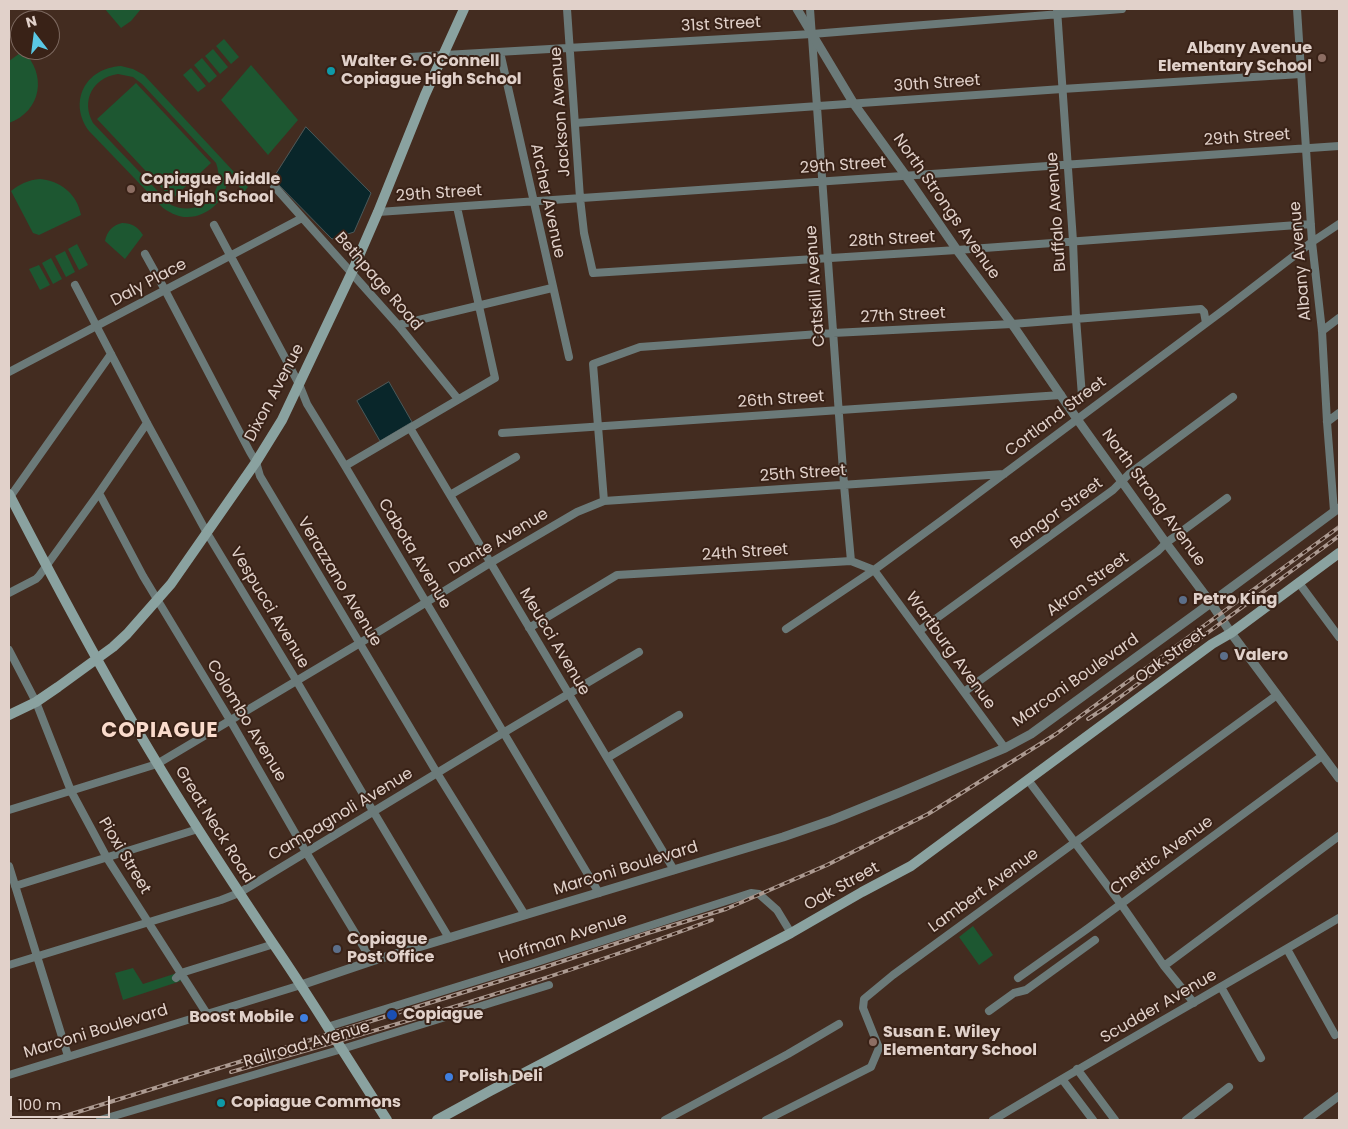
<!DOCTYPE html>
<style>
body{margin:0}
#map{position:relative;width:1348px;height:1129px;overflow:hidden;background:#432c20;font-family:Poppins,sans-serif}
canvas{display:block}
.frame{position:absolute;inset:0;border:10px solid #e1d1ca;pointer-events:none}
.north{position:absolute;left:10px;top:10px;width:50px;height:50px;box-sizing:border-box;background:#392217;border:1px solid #7c685f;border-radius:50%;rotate:345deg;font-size:14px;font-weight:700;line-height:20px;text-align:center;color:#e1d1ca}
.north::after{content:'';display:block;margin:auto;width:18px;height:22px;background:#5ac8e5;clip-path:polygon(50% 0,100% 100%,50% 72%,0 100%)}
.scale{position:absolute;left:10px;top:1096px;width:100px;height:22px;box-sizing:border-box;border:2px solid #e1d1ca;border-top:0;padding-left:6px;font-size:15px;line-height:18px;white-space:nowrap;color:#e1d1ca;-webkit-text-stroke:4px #392217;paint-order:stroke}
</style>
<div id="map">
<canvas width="1348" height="1129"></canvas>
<div class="frame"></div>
<div class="north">N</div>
<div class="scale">100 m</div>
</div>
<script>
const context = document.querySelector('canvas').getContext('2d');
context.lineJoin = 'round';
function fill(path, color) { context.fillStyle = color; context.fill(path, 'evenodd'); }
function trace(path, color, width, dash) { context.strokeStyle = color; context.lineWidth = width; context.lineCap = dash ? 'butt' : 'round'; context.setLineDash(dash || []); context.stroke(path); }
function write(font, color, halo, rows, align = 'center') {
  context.font = font + ' Poppins,sans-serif'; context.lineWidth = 4; context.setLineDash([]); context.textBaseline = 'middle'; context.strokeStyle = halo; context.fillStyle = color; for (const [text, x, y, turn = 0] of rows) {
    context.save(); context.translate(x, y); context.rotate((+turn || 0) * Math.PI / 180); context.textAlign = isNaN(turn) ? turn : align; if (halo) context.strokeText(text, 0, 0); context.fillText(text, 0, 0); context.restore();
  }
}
fill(new Path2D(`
 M105,9H141L131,21L121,28Z
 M224,39L239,57L231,64L216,46Z
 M213,49L228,67L220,74L205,56Z
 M23,51C47,74 42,111 9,123V61Z
 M202,58L217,76L209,83L194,65Z
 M251,65L298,120L268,155L221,100Z
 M121,66L133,69L144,75L248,187L244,192L226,172C232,196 208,219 184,217C176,216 169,212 163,208L89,131C68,102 85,68 121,66ZM118,74L133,77L142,84L216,163C227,193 200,218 171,205L93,123C81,101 92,78 118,74Z
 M191,68L206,86L198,92L183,75Z
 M136,83L211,163L172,199L97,119Z
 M40,179C61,181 77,194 81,215L39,235L33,233L11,191C20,184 28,180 40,179Z
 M122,223C132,223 138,227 143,235L125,259L105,241C107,231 113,225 122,223Z
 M77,244L88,265L79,270L68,249Z
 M65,251L75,272L66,277L55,256Z
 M51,258L62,279L53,284L42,263Z
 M39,265L50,285L40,290L29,269Z
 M973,926L993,955L979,965L959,937Z
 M133,968L143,984L177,973L181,981L123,1000L115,973Z`), '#1d5731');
const water = new Path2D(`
 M306,127L371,193L354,232L332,239L273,179Z
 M389,382L412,422L380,441L357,401Z`);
fill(water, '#09262a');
trace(water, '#4a595a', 1);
trace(new Path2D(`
 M567,9L580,198L584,233L593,273L957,250L1311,224
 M810,9L844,485L851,561
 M1057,9L1073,241L1076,318L1082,396L1069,406
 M1297,9L1312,242L1322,331L1327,422L1334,511
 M500,52L569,357
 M410,57L812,34L1122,9
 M575,123L1062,89L1301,74
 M274,186L398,325L458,399
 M378,212L1339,146
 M214,225L299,384L307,404L345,466L599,893
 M145,254L165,290L250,452L256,462L260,476L437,773L525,915
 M75,285L147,423L207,533L296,680L373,811L449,938
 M398,325L552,288
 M1322,331L1339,318
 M9,372L302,218
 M1327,422L1339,413
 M410,428L674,870
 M502,433L1061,395
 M345,466L495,378L457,207
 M99,493L143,576L230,720L306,852L372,961
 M450,495L516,457
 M10,497L111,354
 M604,501L593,364L640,347L833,333L1012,324L1201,309L1204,312L1206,323
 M1299,583L1339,637
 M9,593L36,579L39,576L99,493L147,423
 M529,628L617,575L851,561L874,570L1005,748
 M786,629L874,570L945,518L1229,306L1312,242L1339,224
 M919,631L1113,490L1129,474L1233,397
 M9,650L36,702L71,791L107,858L207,1014
 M964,692L1158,551L1166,543L1227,498
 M607,758L679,715
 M1028,780L1121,904L1164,966L1194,1003
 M9,810L157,764L360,643L490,563L577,512L604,501L1004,474
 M9,866L68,1056
 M15,886L198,829
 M1287,949L1335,1035
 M9,965L221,900L239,893L503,733L639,652
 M1164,966L1339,836
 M176,978L181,973L274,944
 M1018,978L1087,929L1322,756
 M1221,987L1261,1058
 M989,1011L1014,993L1026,990L1095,940
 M327,1027L534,963L751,893L759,894L777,910L791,933
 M1077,1069L1115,1120
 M9,1075L301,985
 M1062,1079L1093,1120
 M100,1120L342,1049L549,985
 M665,1120L788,1054L839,1024
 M766,1120L871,1067L879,1048L863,1008L864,999L893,975L1277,695
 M993,1120C1107,1051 1224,986 1339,918
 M1186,1120L1229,1087
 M1307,1120L1339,1096`), '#6b7a79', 8);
trace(new Path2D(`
 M797,9L854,104L906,176L957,250L1012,324L1077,419L1166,543L1211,603L1231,633L1339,778
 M301,985L372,961L783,837L832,820L901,792L1005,748L1031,734L1197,613L1339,508`), '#6b7a79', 9);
trace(new Path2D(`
 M9,494C56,585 104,676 157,763C194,825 234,885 274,945C294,974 313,1004 332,1034
 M9,715L36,702L58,687L113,647L127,634L171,584L256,462L282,420L352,272L378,212L425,95L464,9
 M336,1040L387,1120
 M437,1120L490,1091L791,933L862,892L911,866L1212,644L1231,633L1339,553`), '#8aa2a0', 10);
const rail = new Path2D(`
 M1088,719L1108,706L1339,536
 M231,1072C393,1026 554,979 712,920
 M52,1120L542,968L648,933L726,909L827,865L928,814L1056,734L1339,527`);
trace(rail, '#ac9a91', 4);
trace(rail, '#392217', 2, [5.5]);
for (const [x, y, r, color] of [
 [1322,58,5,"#8d6e63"],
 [331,71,5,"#0f9aa8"],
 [131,189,5,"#8d6e63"],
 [1183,600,5,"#5c6f8a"],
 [1224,656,5,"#5c6f8a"],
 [337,949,5,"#5c6f8a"],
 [392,1015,6,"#1a4fb4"],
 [304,1018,5,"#3f7fe0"],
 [873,1042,5,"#8d6e63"],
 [449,1077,5,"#3f7fe0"],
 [221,1103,5,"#0f9aa8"]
]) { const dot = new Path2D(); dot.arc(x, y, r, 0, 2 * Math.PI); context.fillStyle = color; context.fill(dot); trace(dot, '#392217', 2); }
write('16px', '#e1d1ca', '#392217', [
 ["31st Street",721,25,-3],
 ["30th Street",937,84,-4],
 ["Jackson Avenue",561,112,-94],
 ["29th Street",1247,138,-4],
 ["29th Street",843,166,-4],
 ["29th Street",439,194,-4],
 ["Archer Avenue",547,201,78],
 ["North Strongs Avenue",946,207,55],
 ["Buffalo Avenue",1057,212,-94],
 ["28th Street",892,240,-3],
 ["Albany Avenue",1301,261,-95],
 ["Bethpage Road",378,282,49],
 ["Daly Place",149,283,-28],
 ["Catskill Avenue",816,286,-94],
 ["27th Street",903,316,-3],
 ["Dixon Avenue",275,393,-62],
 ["26th Street",781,400,-4],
 ["Cortland Street",1056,417,-37],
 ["25th Street",803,474,-4],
 ["North Strong Avenue",1153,498,54],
 ["Bangor Street",1057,514,-36],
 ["Dante Avenue",499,542,-31],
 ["24th Street",745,553,-4],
 ["Cabota Avenue",414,554,59],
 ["Verazzano Avenue",339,582,59],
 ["Akron Street",1088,585,-36],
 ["Vespucci Avenue",269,608,59],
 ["Meucci Avenue",554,642,59],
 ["Wartburg Avenue",950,651,54],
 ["Oak Street",1171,656,-36],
 ["Marconi Boulevard",1076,681,-35],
 ["Colombo Avenue",246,721,59],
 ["Campagnoli Avenue",341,815,-31],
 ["Great Neck Road",214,825,58],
 ["Pioxi Street",124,856,59],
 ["Chettic Avenue",1162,856,-36],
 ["Marconi Boulevard",626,869,-17],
 ["Oak Street",842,887,-29],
 ["Lambert Avenue",984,891,-36],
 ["Hoffman Avenue",563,939,-18],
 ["Scudder Avenue",1159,1007,-30],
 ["Marconi Boulevard",96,1032,-17],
 ["Railroad Avenue",307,1045,-16]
]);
write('bold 16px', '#e1d1ca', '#392217', [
 ["Albany Avenue",1312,49,"right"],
 ["Elementary School",1312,67,"right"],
 ["Walter G. O'Connell",341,62],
 ["Copiague High School",341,80],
 ["Copiague Middle",141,180],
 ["and High School",141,198],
 ["Petro King",1193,600],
 ["Valero",1234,656],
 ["Copiague",347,940],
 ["Post Office",347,958],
 ["Copiague",403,1015],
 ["Boost Mobile",294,1018,"right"],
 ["Susan E. Wiley",883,1033],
 ["Elementary School",883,1051],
 ["Polish Deli",459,1077],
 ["Copiague Commons",231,1103]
], 'left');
context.letterSpacing = '1px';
write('bold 21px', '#fadbcc', '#392217', [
 ["COPIAGUE",160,732]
]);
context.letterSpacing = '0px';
</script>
